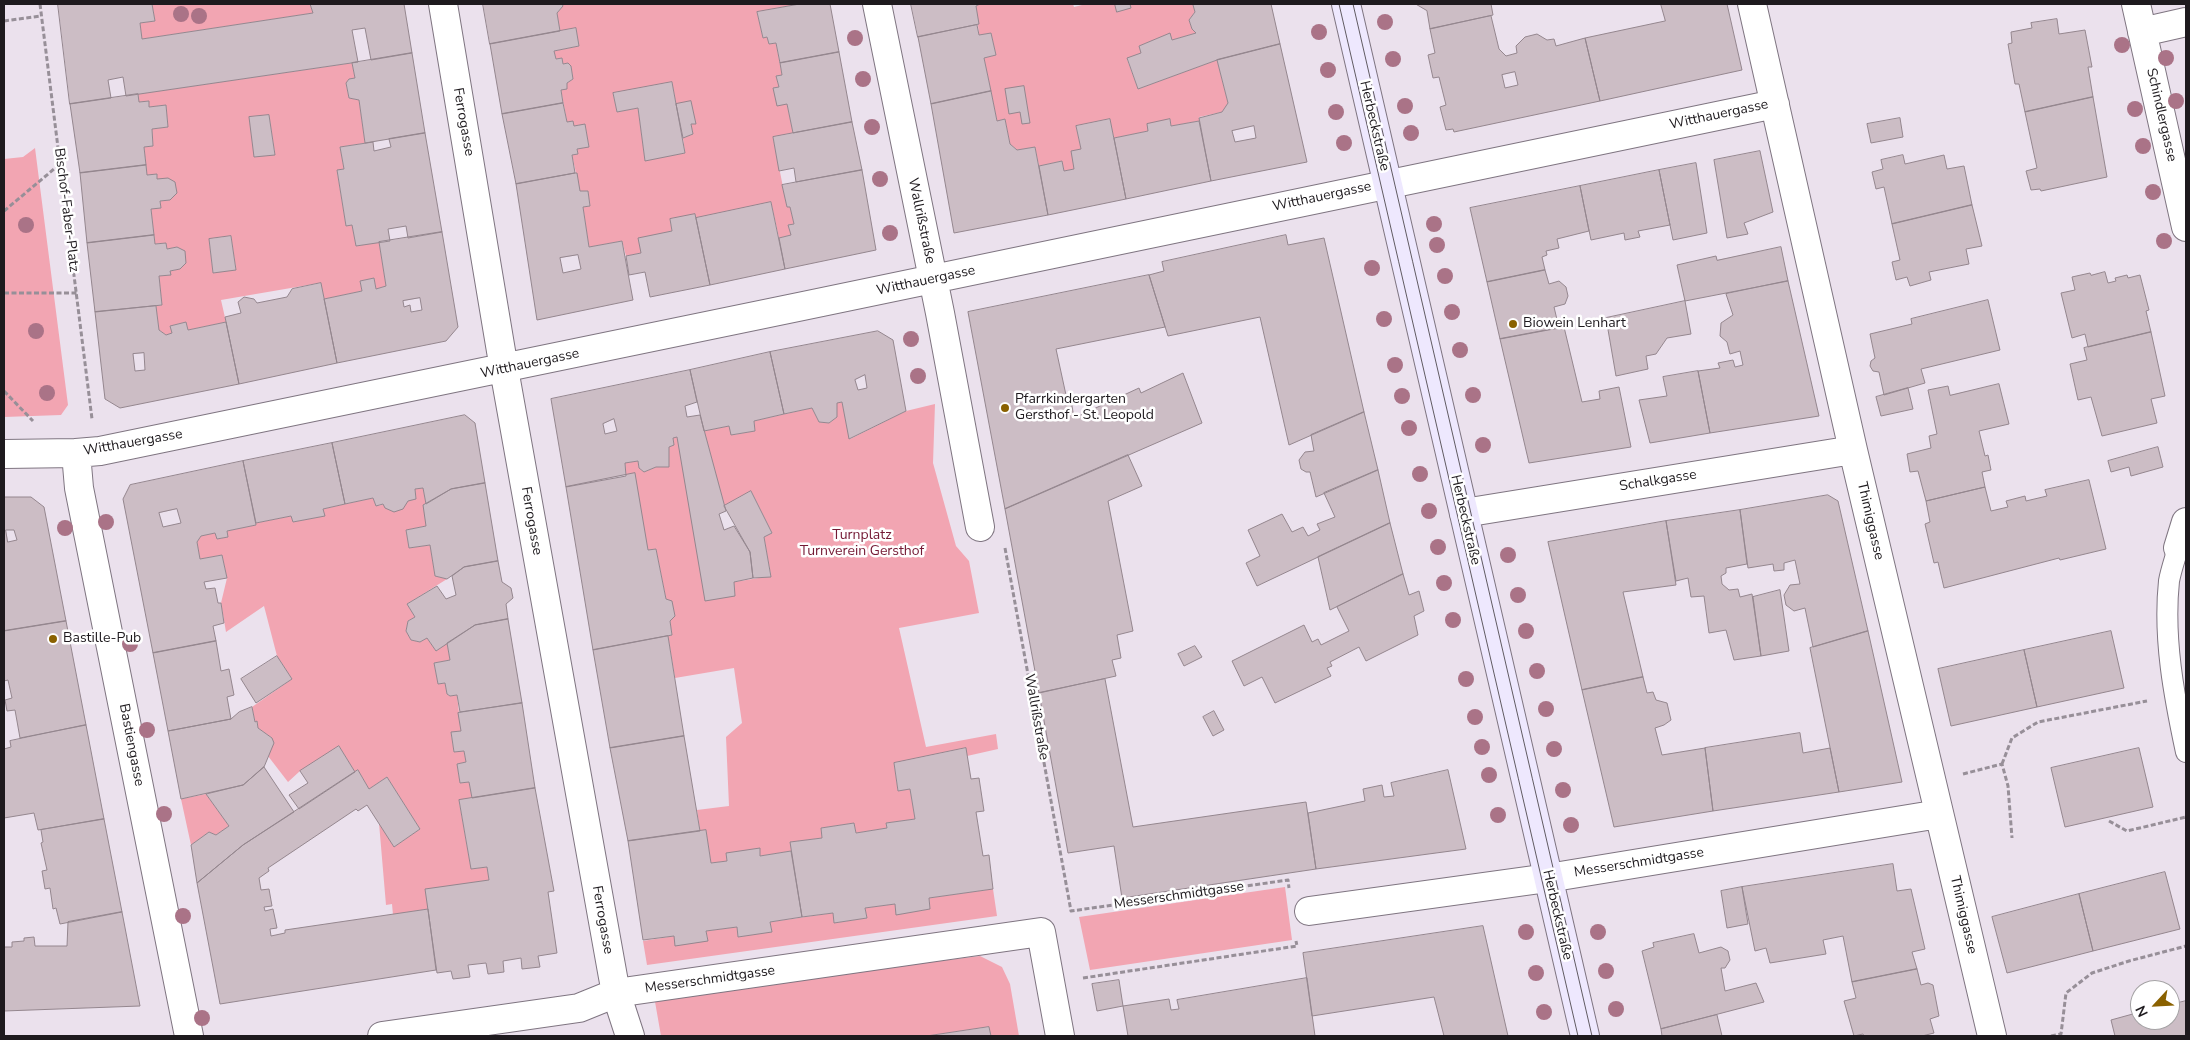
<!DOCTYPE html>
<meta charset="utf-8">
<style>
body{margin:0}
#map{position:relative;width:2190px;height:1040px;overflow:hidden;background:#ebe1ed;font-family:"Nunito Sans",sans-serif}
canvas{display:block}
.frame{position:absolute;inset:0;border:5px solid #1e1a1e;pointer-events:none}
.north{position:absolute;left:2130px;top:980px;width:50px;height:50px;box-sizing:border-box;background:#fff;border:1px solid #a5a3a5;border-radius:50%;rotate:245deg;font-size:14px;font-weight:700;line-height:20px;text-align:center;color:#1e1a1e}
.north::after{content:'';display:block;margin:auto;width:18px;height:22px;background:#8a6100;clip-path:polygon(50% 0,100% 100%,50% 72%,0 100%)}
</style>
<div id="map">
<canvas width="2190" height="1040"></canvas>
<div class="frame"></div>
<div class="north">N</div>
</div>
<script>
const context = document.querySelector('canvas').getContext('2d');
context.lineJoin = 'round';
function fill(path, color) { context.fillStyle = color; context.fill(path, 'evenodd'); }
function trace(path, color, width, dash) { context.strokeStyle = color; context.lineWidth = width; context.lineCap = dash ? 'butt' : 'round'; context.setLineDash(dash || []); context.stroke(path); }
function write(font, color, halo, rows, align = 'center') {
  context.font = font + ' "Nunito Sans",sans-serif'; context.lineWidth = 5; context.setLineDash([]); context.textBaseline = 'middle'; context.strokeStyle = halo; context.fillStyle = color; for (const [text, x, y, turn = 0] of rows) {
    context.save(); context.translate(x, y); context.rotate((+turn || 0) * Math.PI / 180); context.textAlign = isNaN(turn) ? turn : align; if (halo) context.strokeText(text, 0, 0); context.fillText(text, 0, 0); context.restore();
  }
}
fill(new Path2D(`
 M152,4H310L313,13L142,39L140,23L155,21Z
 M562,4H800L757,12L763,38L767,37L769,44L776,43L782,75L776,76L779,87L773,88L787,104L793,133L773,137L787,207H790L794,224L788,225L791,235L779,238L771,202L696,218L695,215L670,219L672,231L641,253L626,256L622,241L589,247L583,207L590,206L588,191H580L572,155L578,154L577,149L589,146L585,125L574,126L567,122L561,90L567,89V83L573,79L571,66L568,63L563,64L562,58L556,59L554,51L579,46L576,28L560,31L557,13L563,6ZM672,82L676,104L695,124H691L693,134L683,138L685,153L645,160L638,108L617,112L613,93Z
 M980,4H1073L1074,7L1086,4H1198L1193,5L1195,12L1189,20L1192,29L1196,33L1172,40L1169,34L1139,46L1141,53L1127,59L1138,89L1217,60L1228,103L1222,112L1199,117V121L1171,126L1170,119L1148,131L1114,138L1109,119L1076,126L1081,149L1074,169L1064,171L1062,161L1039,166L1035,147L1017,150L1010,144L1005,119L997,121L984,58L996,55L991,33L979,35L976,6Z
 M352,63L355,78L349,79L346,84L349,98L359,100L365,143L340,147L344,169L337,171L346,226L352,225L356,246L379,242L386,286L376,289L374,278L360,281L362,291L324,299L320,283L221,300L226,322L188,330L186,322L170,326L172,333L166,335L159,330L156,306L162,305L159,276L170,275V271L180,269L186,263L177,247L167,249L166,243L155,244L151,209L161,208L160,201L170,200L177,193L157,179L156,174L147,175L144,147L153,146L152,129L168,127L166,105L149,107L148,101L139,102L138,94ZM269,115L275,154L255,157L249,117ZM231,236L236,269L213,273L209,239Z
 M35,148L68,405L61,415L4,417V159L23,157Z
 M842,402L850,439L906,411L935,404L933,463L956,546L969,561L979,613L899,628L926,747L996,734L998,749L967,756L965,748L894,763L898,791L910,789L915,819L886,823L887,828L856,833L854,823L821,828L822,838L791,842V851L760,856V849L726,854L727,861L711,863L706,831H700L697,810L729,806L726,737L742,723L734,668L675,678L668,636L672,635L670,621L675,616L666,599L656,549L648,550L626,476L625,463L638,461L639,468L644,472L656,467H669V447L674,445L673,438L677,437L735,596L734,582L771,576L764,537L772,533L751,491L724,506L704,431L729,426L732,435L755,431L754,421L812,408L819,422L829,423L837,417V403Z
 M423,488L426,504V526L406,530L409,548L430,545L435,576L447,579L407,604L415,617L408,621L406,631L411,640L420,642L427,638L436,651L447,643L450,660L434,663L438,684L445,683L447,694L450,696L457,695L461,731L451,733L454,752L464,751L466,762L457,764L460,783L469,782L472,798L459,801L471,869L487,867L489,880L428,909L393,915L392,904L386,905L379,823L394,847L420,829L387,777L369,789L358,770L355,772L339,746L300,771L288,782L268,756L272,738L258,728L257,721L255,722L252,707L292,679L277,656L264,606L226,632L221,603L227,578L222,555L200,559L197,542L201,536L215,533L217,539L228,537L227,531L256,525V523L291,516L293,522L324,516L323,509L373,498L376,506L416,499L415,489Z
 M206,794L229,826L216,835L209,832L191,845L181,799Z
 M1285,887L1292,940L1090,970L1079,917Z
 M993,889L997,916L647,965L643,941L674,936L708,940L706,931L737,927L738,937L772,931L770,922L833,913L834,923L867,918L865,908L895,904L897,914L930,909L929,898Z
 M980,956L1002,967L1010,984L1019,1036H991L988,1027L927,1036H661L654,996Z`), '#f2a5b2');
const building = new Path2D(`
 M58,4H152L155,21L140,23L142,39L313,13L310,4H404L412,53L371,60L365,28L352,30L358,62L126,96L123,77L108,80L111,98L70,104Z
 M483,4H562L563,6L557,13L560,31L490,44Z
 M800,4H830L839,52L780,63L776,43L769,44L767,37L763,38L757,12Z
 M911,4H980L976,6L979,24L918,37Z
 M1115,4H1130L1131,8L1117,12Z
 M1198,4H1271L1280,44L1217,60L1138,89L1127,58L1141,53L1139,46L1170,33L1172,40L1196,33L1192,29L1189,20L1195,12L1193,5Z
 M1416,4H1491L1493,15L1430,29L1427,11Z
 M1661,4H1727L1742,70L1600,101L1585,38L1665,21Z
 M1491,16L1499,49L1506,56L1517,53L1516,46L1525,37L1537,34L1547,40L1554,39L1556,46L1585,38L1600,101L1454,132L1453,129L1446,130L1440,107L1446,105L1439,77L1433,78L1428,55L1435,53L1430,29ZM1515,72L1518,85L1505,88L1502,75Z
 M2057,19L2059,34L2085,30L2092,67H2088L2093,97L2025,112L2019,84H2015L2008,44L2012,43L2011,32L2032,28L2031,23Z
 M977,25L979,35L991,33L996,55L984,58L991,91L931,104L918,37Z
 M576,28L579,46L554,51L556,59L562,58L563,64L568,63L571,66L573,79L567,83V89L561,90L563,103L502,114L490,44Z
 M1280,44L1307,162L1211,181L1199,118L1222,112L1228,103L1217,60ZM1254,126L1256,138L1235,142L1232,131Z
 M839,52L852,122L793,133L787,104L777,106L773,88L779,87L776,76L782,75L780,63Z
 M412,53L425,133L365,143L359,100L349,98L346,83L349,79L355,78L352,63Z
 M672,82L685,153L645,161L638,108L617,112L613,93Z
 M1024,86L1030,123L1022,124L1020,112L1009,114L1005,89Z
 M991,91L997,121L1005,119L1010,144L1017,150L1035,147L1048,215L954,233L931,104Z
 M138,94L139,102L149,101V107L166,105L168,127L152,129L153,146L144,147L146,165L80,173L70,104Z
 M2093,97L2107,177L2041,191L2040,189L2031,190L2026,171L2037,168L2025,112Z
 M691,101L696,124H691L693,134L683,138L676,104Z
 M563,103L567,122L573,121L574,126L585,124L589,147L577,149L578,154L572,155L575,173L516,184L502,114Z
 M269,115L275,155L254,157L249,117Z
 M1900,118L1903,137L1871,143L1867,124Z
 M1110,119L1126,199L1048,215L1039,166L1062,161L1064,171L1074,169L1071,151L1081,149L1076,126Z
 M1170,119L1171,126L1199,121L1211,181L1126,199L1114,138L1148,131L1147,124Z
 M852,122L862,170L796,182L794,168L779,171L773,137Z
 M425,133L442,232L408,238L406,226L388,229L390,241L356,246L352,225L346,226L337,170L344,169L340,147L373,142L374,151L391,147L389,139Z
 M1760,151L1773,212L1744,223L1748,234L1727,238L1714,160Z
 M1903,155L1905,164L1944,155L1947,169L1964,166L1972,205L1892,224L1884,187L1876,189L1872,172L1883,169L1881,160Z
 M1696,163L1707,233L1673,240L1659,170Z
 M146,165L147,175L157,174V179L168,178L175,182L177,193L170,200L160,201L161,208L151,209L154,235L87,243L80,173Z
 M862,170L876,250L785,269L779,238L791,235L788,225L794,224L790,207H787L782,185Z
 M1659,170L1670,225L1638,231L1640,237L1625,240L1624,233L1591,240L1580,186Z
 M575,173H577L580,191H588L590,206L583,207L589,247L622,241L633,300L537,320L516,184ZM578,255L581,269L563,273L560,258Z
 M1580,186L1589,231L1557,239L1559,248L1546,251L1547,255L1542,257L1545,270L1487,282L1470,208Z
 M771,202L785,269L710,285L696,218Z
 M1972,205L1982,246L1966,249L1969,264L1929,272L1931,280L1910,286L1907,277L1896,280L1892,262L1900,260L1892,224Z
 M695,214L710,285L650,297L645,272L629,275L626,256L641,253L638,238L672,231L670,219Z
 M442,232L458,327L446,341L337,363L324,299L362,291L360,281L374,278L376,289L386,286L379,242ZM420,298L422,310L411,312L410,305L404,307L403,301Z
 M154,235L155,244L166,243L167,249L177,247L185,251L186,263L180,269L170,271L171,275L159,276L162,305L95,312L87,243Z
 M1286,235L1288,245L1324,238L1364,412L1289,445L1260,317L1168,336L1149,275L1164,271L1162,262Z
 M231,236L236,270L213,273L209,239Z
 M1781,247L1788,281L1685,301L1677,265L1716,256L1717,260Z
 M1545,270L1549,284L1559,281L1566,287L1568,296L1565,304L1554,307L1559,328L1500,339L1487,282Z
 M2105,272L2108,283L2116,281L2115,278L2127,275L2128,278L2140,275L2149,310L2146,311L2151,332L2088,347L2085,334L2072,338L2061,293L2075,290L2072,277L2090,273L2091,275Z
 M1149,275L1165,327L1056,349L1066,395L1070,394L1074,418L1139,388L1141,393L1183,373L1202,423L1005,509L968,312Z
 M1788,281L1819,416L1710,433L1698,371L1720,368L1718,363L1733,360L1735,367L1743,365L1740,351L1730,354L1727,342L1720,336L1721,323L1733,315L1726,294Z
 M321,283L337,363L239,384L225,317L241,313L238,302L244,297L254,299L257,303L287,297L292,289Z
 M1988,300L2000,350L1921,369L1925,383L1884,395L1879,372L1873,371L1870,366L1871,361L1875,358L1870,334L1912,324L1911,319Z
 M1685,301L1691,334L1667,338L1656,354L1646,356L1648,369L1616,376L1606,318Z
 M156,306L159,330L166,335L172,333L170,326L186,322L188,330L226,322L239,384L120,408L105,399L95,312ZM144,353L145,370L135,371L133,354Z
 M1564,327L1582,402L1600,399L1599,391L1619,387L1631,447L1529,463L1500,339Z
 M878,331L893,340L906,411L849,439L842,402L837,403V417L829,423L819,422L812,408L784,414L770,352ZM865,375L867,388L858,390L855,380Z
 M2151,332L2165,396L2151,399L2157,423L2102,436L2091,397L2078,400L2070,364L2087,360L2084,348Z
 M770,352L784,414L754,421L755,431L731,435L729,426L704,431L690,370Z
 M690,370L697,402L685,406L687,417L700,415L726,511L719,514L724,530L734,526L750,552L753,578L734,582L735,596L705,601L677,437L673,438L674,445L669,447V467H656L644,472L639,468L638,461L625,463L626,476L566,487L551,399ZM614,419L617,431L605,434L603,424Z
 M1698,371L1710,433L1650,443L1639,400L1667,396L1663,377Z
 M1999,384L2009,424L1979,431L1985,456L1988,455L1991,470L1982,472L1985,487L1926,501L1918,471L1910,472L1907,454L1931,448L1929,436L1937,434L1928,390L1948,386L1950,395Z
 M1908,388L1913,409L1881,416L1876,397Z
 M1364,412L1378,470L1316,497L1310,472H1306L1301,469L1299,460L1305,452L1314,451L1311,435Z
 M465,415L475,423L485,483L451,489L426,504L423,488L415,489L416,499L408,501L403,509L394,512L385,508L383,504L376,506L373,498L345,504L332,443Z
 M332,443L345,504L323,509L325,516L293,522L291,516L256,523L243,461Z
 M2158,447L2163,467L2131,476L2129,467L2111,472L2108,461Z
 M1128,455L1142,486L1108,501L1133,631L1117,635L1121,658L1112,660L1116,676L1039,693L1005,509Z
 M243,461L256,525L227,531L228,537L217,539L215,533L201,536L197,542L200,559L222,555L227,578L204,582L206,589L215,588L218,603H221L224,623L213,626L216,641L153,653L123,499L130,485ZM177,509L181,523L163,527L159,513Z
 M1378,470L1390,523L1257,586L1246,563L1260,556L1248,530L1282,514L1292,532L1303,527L1308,536L1320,530L1317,524L1335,517L1324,493Z
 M635,473L648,550L656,549L666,599L672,601L675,616L670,621L672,635L593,650L566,487Z
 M2089,480L2106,549L2060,560L2059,558L1944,588L1938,562L1934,563L1925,524L1930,522L1926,501L1985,487L1991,511L2008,507L2006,501L2025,496L2026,501L2047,496L2045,490Z
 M485,483L498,561L464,567L447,579L435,576L430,545L409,548L406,530L426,526L423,505L451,489Z
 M751,491L772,533L764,537L771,577L753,578L750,552L724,506Z
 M1828,495L1838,501L1868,631L1813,647L1805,608L1794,611L1786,605L1784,595L1790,585L1800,584L1795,560L1784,563V570L1774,571L1773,564L1748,568L1740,510Z
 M4,497H31L44,507L66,621L4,631ZM6,530H14L17,540L8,542Z
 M1740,510L1747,564L1726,568V573L1721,576L1722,584L1729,590L1738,589L1740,597L1752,594L1761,656L1734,660L1726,630L1709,633L1704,596L1691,597L1688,578L1676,581L1666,521Z
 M1666,521L1676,585L1623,592L1643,677L1582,690L1548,542Z
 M1390,523L1403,574L1330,610L1318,557Z
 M498,561L502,582L511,588L513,598L506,604L508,619L475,625L436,651L427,638L420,642L411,640L406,631L408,621L415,617L407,604L437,586L446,599L456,595L452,576L464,567Z
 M1403,574L1409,595L1419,591L1424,611L1414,616L1418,635L1366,661L1359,647L1330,662L1332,666L1327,668L1331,676L1275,703L1262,677L1244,686L1232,661L1304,625L1312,642L1318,639L1321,645L1349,631L1337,607Z
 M1780,590L1789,651L1761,656L1753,597Z
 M508,619L522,703L460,712L457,695L450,696L447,694L445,683L438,684L434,663L450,660L447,643L475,625Z
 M66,621L86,725L20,738L15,710L7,711L5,700L12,698L8,680L4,681V631Z
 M1868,631L1902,782L1839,792L1810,648Z
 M2111,631L2124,688L2037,707L2024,650Z
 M668,636L684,736L610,748L593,650Z
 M216,641L221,671L229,669L234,695L227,697L231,719L168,731L153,653Z
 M1195,646L1202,657L1184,666L1178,654Z
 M2024,650L2037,707L1951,726L1938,669Z
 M277,656L292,679L256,703L241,679Z
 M1643,677L1647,693L1653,692L1656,700L1667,703L1671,720L1664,725L1655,728L1662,755L1705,748L1713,811L1614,827L1582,690Z
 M1105,679L1133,827L1306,802L1316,869L1122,898L1114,846L1068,853L1039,693Z
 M522,703L535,788L472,798L469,782L460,783L457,764L466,762L464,751L454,752L451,732L461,731L458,713Z
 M252,707L255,722L257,721L258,728L272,738L274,743L264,767L243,785L181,799L168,731L231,719L239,712Z
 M1214,711L1224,730L1213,736L1203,717Z
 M86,725L104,819L38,830L34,813L4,818V749L11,747L10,741Z
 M1800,733L1803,753L1830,748L1839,792L1713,811L1705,748Z
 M684,736L700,831L628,841L610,748Z
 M339,746L355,772L299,809L289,795L308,783L300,771Z
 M966,748L971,779L979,778L984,811L976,812L983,856L989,855L993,889L929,898L930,909L896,915L895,904L865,908L867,918L834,923L833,913L802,917L790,842L822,838L821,828L854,823L856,833L887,828L886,823L915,819L910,789L898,791L894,763Z
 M2139,748L2153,807L2065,827L2051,768Z
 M264,767L294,812L243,845L197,883L191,845L209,832L216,835L229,826L206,794L243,785Z
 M358,770L369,789L387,777L420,829L394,847L367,805L358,811L356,809L268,868L269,871L259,878L261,890L269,889L272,906L264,907L265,911L273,909L277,928L270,929L271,936L285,933V930L428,909L436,970L220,1004L197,883L243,845Z
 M1448,770L1466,849L1316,869L1308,813L1365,801L1363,789L1382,785L1384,797L1394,796L1391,783Z
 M535,788L554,891L548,892L557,953L538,956L540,967L522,969L521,958L503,961L504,972L488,974L486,963L468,965L470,977L453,979L451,971L437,973L425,889L489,880L487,867L471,869L459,800Z
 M104,819L122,912L60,924L56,908L53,909L50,888L45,889L42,871L47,870L41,843L43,842L41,830Z
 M706,830L711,863L727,861L726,853L760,848V856L791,851L802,917L770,922L772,932L738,937L737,927L706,931L708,941L675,946L674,936L643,940L628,841Z
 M1893,864L1897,891L1911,889L1925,949L1912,952L1917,969L1852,982L1843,936L1823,940L1826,954L1770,963L1766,948L1755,951L1742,887Z
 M2165,872L2180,929L2093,951L2079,894Z
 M1742,887L1748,924L1727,928L1721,891Z
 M2079,894L2093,951L2007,973L1992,917Z
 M122,912L140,1006L4,1011V947H12V942L24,941V938L34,937L35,946H67L68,922Z
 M1483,926L1508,1036H1444L1434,997L1312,1016L1303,953Z
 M1694,934L1699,953L1721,947L1728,951L1730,960L1725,968H1721L1725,991L1756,983L1764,1002L1661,1029L1642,951L1654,947L1653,943Z
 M1917,969L1921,985L1928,983L1933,985L1939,1016L1930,1019L1934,1033L1922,1036H1864L1863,1034L1854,1036L1844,1001L1856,998L1852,982Z
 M1307,978L1315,1036H1128L1123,1006L1169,999L1171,1010L1179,1009L1177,1000Z
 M1119,980L1123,1006L1097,1011L1092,984Z
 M2186,1001V1036H2115L2111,1020L2140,1012V1020H2170V1005Z
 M1717,1015L1722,1036H1662L1661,1029Z
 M989,1027L991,1036H927Z`);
fill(building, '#ccbdc5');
trace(building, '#94868e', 1);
const lane = new Path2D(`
 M2178,548C2175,559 2171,570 2169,581C2163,638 2174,696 2186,752`);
const street = new Path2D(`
 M443,4L504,369L613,977L616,993L630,1036
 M877,4L940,313L980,527
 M1752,4L1853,450L1992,1036
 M2136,4L2186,227
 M2142,32L2186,22
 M76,453L79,488L189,1036
 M4,454L76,453L100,451C659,338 1216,218 1775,104
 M1464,513L1853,450
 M2178,548L2186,522
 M1309,911L1548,878L1939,814
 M382,1036L579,1008L616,993L1041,932L1060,1036`);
const secondary = new Path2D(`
 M1346,4L1585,1036`);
trace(lane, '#7f7581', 22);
trace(street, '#7f7581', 30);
trace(secondary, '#7f7581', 30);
trace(new Path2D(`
 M40,4L92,419
 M4,21L41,16
 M4,211L60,164
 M4,293H77
 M4,391L33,421
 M1005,548L1071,911L1288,880L1289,888
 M2002,764L2012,738L2038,722L2147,701
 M1963,774L2002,764L2008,786L2012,838
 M2109,821L2127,831L2186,817
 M1083,978L1297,946L1296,941
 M2051,1036L2061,1034L2066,993L2092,973L2129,961L2186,946`), '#978f98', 3, [5, 2.5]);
trace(lane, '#fff', 20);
trace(street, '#fff', 28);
trace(secondary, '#eee8fe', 28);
trace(new Path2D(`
 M1339,4L1578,1036
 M1353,4L1592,1036`), '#615b62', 1);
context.fillStyle = '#aa7387';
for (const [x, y] of [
 [181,14],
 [199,16],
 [1385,22],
 [1319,32],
 [855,38],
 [2122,45],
 [2166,58],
 [1393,59],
 [1328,70],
 [863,79],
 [2176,101],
 [1405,106],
 [2135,109],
 [1336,112],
 [872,127],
 [1411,133],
 [1344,143],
 [2143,146],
 [880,179],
 [2153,192],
 [1434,224],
 [26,225],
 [890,233],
 [2164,241],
 [1437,245],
 [1372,268],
 [1445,276],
 [1452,312],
 [1384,319],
 [36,331],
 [911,339],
 [1460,350],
 [1395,365],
 [918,376],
 [47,393],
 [1473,395],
 [1402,396],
 [1409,428],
 [1483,445],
 [1420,474],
 [1429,511],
 [106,522],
 [65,528],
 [1438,547],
 [1508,555],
 [1444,583],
 [1518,595],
 [1453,620],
 [1526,631],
 [130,644],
 [1537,671],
 [1466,679],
 [1546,709],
 [1475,717],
 [147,730],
 [1482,747],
 [1554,749],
 [1489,775],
 [1563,790],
 [164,814],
 [1498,815],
 [1571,825],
 [183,916],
 [1526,932],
 [1598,932],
 [1606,971],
 [1536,973],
 [1616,1009],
 [1544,1012],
 [202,1018]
]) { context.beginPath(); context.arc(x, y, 8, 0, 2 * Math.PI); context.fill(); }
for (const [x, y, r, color] of [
 [1513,324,5,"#8a6100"],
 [1005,408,5,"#8a6100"],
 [53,639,5,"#8a6100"]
]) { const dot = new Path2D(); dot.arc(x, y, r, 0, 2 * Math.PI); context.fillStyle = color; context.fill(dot); trace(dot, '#fff', 2); }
write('14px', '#1e1a1e', '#fff', [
 ["Witthauergasse",1719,115,-12],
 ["Schindlergasse",2161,115,77],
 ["Ferrogasse",463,122,80],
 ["Herbeckstraße",1374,126,77],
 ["Witthauergasse",1322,197,-12],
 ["Bischof-Faber-Platz",66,210,83],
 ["Wallrißstraße",921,221,78],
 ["Witthauergasse",926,281,-12],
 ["Witthauergasse",530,364,-12],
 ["Witthauergasse",133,443,-10],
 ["Schalkgasse",1658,481,-9],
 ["Herbeckstraße",1465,520,77],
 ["Ferrogasse",531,521,80],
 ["Thimiggasse",1870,521,77],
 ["Wallrißstraße",1036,717,80],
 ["Bastiengasse",131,745,79],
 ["Messerschmidtgasse",1639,863,-9],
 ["Messerschmidtgasse",1179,896,-8],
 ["Herbeckstraße",1557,915,77],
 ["Thimiggasse",1963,915,77],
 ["Ferrogasse",602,920,80],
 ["Messerschmidtgasse",710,980,-8]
]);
write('14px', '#1e1a1e', '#fff', [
 ["Biowein Lenhart",1523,324],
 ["Pfarrkindergarten",1015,400],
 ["Gersthof - St. Leopold",1015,416],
 ["Bastille-Pub",63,639]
], 'left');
write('14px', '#741934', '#fff', [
 ["Turnplatz",862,536],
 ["Turnverein Gersthof",862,552]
]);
</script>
